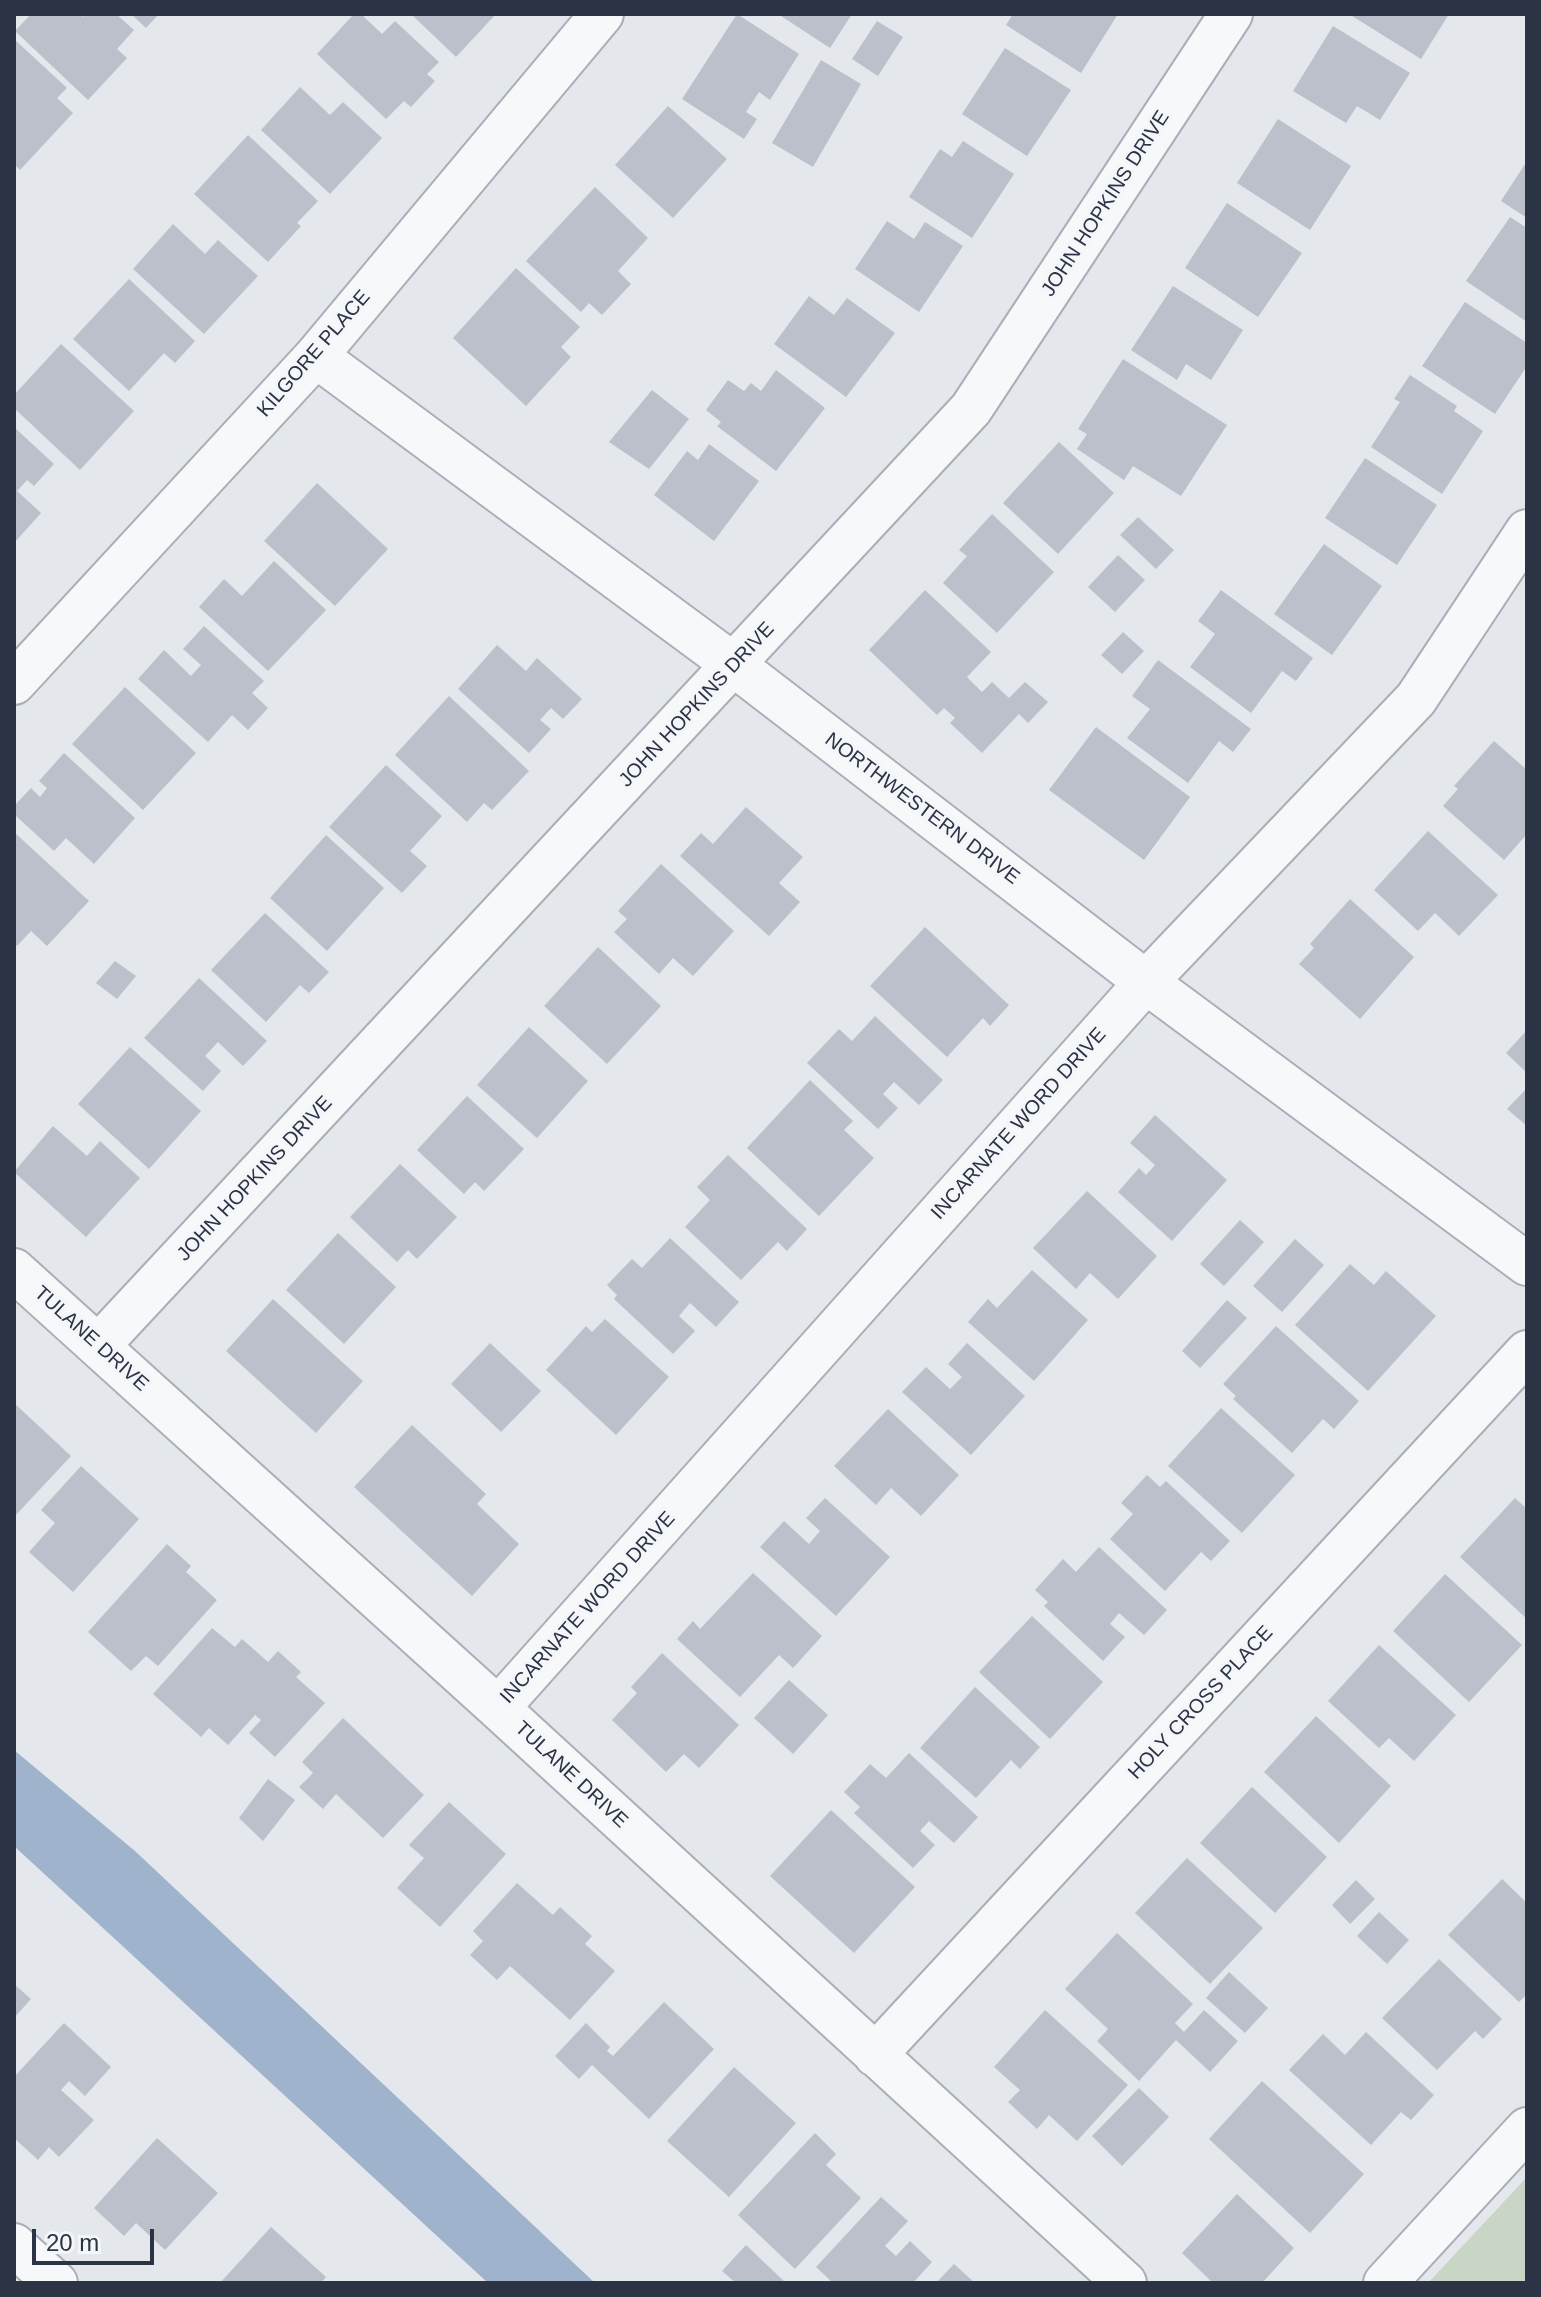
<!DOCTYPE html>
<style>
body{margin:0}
#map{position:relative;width:1541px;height:2297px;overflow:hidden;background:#e4e7ec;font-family:Helvetica,sans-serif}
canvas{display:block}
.frame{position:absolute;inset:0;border:16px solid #2b3445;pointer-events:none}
.scale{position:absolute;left:32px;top:2229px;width:122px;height:36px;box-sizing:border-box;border:4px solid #2b3445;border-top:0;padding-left:10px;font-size:24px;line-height:28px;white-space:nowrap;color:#2b3445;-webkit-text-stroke:6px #f4f6f9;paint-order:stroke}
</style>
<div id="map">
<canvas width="1541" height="2297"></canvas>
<div class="frame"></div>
<div class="scale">20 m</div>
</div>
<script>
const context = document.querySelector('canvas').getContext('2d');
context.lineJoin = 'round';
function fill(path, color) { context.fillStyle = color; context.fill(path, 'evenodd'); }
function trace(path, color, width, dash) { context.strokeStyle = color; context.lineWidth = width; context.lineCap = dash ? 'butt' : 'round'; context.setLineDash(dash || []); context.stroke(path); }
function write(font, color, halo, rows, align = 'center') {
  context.font = font + ' Helvetica,sans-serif'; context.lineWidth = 7; context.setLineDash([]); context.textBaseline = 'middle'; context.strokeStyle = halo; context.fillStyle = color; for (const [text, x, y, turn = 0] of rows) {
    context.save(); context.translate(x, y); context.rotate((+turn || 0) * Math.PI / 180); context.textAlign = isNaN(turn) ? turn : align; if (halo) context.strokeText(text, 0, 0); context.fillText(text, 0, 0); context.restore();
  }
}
fill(new Path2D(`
 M1527,2177V2283H1428Z`), '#c9d6c5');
fill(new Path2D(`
 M14,1750L135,1851L595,2283H488L14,1846Z`), '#9fb4cc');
fill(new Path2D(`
 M31,14H80L83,17L85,14H116L134,30L117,49L127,58L88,100L15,31Z
 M131,14H159L146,28Z
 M354,14H361L382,34L395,21L439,62L427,74L435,81L411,107L404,101L386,119L317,54Z
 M411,14H496L456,57Z
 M737,14L799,54L770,100L759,92L746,112L757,119L744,139L682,99Z
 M778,14H852L830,48Z
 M1013,14H1118L1081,73L1006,25Z
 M1349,14H1449L1421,59Z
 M877,21L903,37L878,76L852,59Z
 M1333,26L1410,73L1380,120L1357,106L1346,123L1293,91Z
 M14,39L67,88L57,98L73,113L20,170L14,164Z
 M1005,48L1071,90L1027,156L962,114Z
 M821,60L861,84L813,167L772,143Z
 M300,87L330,115L343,102L382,138L330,194L261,130Z
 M668,106L727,159L673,218L615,165Z
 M1278,119L1351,166L1310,230L1237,183Z
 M248,135L318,201L297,223L301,226L268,262L194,194Z
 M963,141L1014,174L972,238L909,197L940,149L952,157Z
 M1527,161V218L1501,201Z
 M595,187L648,238L618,271L631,284L602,315L589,303L581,312L526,261Z
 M1227,203L1302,253L1258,317L1185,268Z
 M1510,217L1527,228V322L1466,281Z
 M887,221L914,239L925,222L963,246L919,312L855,269Z
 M173,224L205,254L218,240L258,276L204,334L133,269Z
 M516,268L580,327L561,347L571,357L526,406L453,338Z
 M129,279L195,341L175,363L164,353L129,391L73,339Z
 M1173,286L1243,330L1211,380L1186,364L1177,380L1131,350Z
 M809,296L834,315L847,298L895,333L846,397L774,344Z
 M1465,302L1527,343V366L1495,414L1422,366Z
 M61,344L134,411L80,470L14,408V395Z
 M1123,359L1227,425L1181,496L1133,466L1124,480L1077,449L1087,434L1078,429Z
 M776,370L825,408L776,471L717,426L721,422L706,410L728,380L744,391L751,383L761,391Z
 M1410,375L1457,406L1454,411L1483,431L1442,494L1371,447L1400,402L1394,399Z
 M652,390L689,419L649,469L609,442Z
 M14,427L54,464L34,486L27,480L17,491L41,513L14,543Z
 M1059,442L1114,493L1058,554L1003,503Z
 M709,444L759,481L714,541L654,495L687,451L698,460Z
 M1365,458L1437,505L1397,565L1325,518Z
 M317,483L388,549L335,606L264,541Z
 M992,514L1054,572L997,633L943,583L967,556L959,550Z
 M1138,517L1174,550L1156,569L1120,535Z
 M1324,544L1382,586L1332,655L1274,614Z
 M1118,555L1145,580L1115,612L1088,587Z
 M274,561L326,610L268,671L199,607L224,579L242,596Z
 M925,590L991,652L967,677L982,692L992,682L1009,698L1025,682L1048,702L1028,723L1019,714L982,753L950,723L955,718L944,708L937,715L869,650Z
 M1221,590L1313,658L1296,681L1282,671L1251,713L1190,667L1215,634L1198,621Z
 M204,626L264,681L252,693L268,708L248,730L232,715L208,742L138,679L164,650L191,676L201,665L183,649Z
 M1123,632L1144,651L1122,674L1101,655Z
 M497,645L526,671L537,658L582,699L563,719L551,708L540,720L551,729L529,753L458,689Z
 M1158,660L1251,729L1233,752L1219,741L1188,783L1127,738L1150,709L1132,696Z
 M125,687L196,753L143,810L72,744Z
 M449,696L529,771L492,810L484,803L467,822L395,755Z
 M1096,727L1190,797L1144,860L1049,790Z
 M1494,741L1527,770V834L1504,860L1443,806L1458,789L1454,786Z
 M64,753L135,818L94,864L66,838L54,851L14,814V806L31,788L40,797L47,788L39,781Z
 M386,765L442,816L410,851L427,866L402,893L329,827Z
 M746,807L803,857L779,883L800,902L769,936L680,856L701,833L713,844Z
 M1428,831L1498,895L1459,936L1435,913L1418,931L1374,890Z
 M14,832L89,901L47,946L31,931L17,946L14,943Z
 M326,835L384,888L327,951L270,898Z
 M661,864L734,931L693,976L673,958L659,974L614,932L627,919L618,911Z
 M1350,899L1414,957L1360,1019L1299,964L1314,948L1310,944Z
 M265,913L329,972L309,993L300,985L266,1022L211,970Z
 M925,927L1009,1005L990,1026L983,1018L947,1057L870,986Z
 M598,947L661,1006L607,1064L544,1006Z
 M115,961L136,976L117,999L96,983Z
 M199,978L267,1041L243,1066L218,1042L205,1056L221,1071L203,1091L144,1038Z
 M875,1016L943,1080L919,1105L894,1082L883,1094L898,1108L878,1129L807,1063L839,1029L852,1041Z
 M529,1027L588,1081L537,1138L477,1085Z
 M1527,1030V1073L1506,1053Z
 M130,1047L201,1111L149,1169L78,1104Z
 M810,1080L853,1121L844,1130L874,1158L819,1216L747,1148Z
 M1527,1088V1126L1507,1109Z
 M467,1096L524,1149L484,1191L475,1182L464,1194L417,1150Z
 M1155,1115L1227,1180L1172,1241L1118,1192L1139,1168L1146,1175L1155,1165L1130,1143Z
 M53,1126L87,1156L100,1141L140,1178L86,1237L14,1172Z
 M728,1155L807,1229L787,1251L778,1242L741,1280L685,1227L710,1200L697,1187Z
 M400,1164L457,1217L417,1259L408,1250L397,1262L350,1217Z
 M1087,1191L1157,1256L1118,1299L1090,1273L1076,1289L1033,1248Z
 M1240,1220L1264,1242L1224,1286L1200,1264Z
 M338,1233L396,1287L344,1344L286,1290Z
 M670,1238L739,1302L716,1327L690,1303L679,1316L695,1331L673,1354L614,1299L617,1295L607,1285L632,1259L642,1268Z
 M1295,1239L1324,1265L1282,1312L1253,1286Z
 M1350,1264L1374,1285L1386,1271L1436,1316L1368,1391L1295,1325Z
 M1032,1270L1088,1320L1034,1381L968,1322L988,1299L997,1308Z
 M273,1299L363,1381L316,1433L226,1351Z
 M1227,1300L1247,1318L1200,1368L1182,1351Z
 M605,1319L669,1377L616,1435L546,1370L586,1326L592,1332Z
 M1276,1326L1359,1401L1334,1429L1323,1419L1292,1453L1233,1399L1236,1396L1223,1384Z
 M490,1343L541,1391L501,1432L451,1384Z
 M967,1343L1025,1396L971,1455L902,1392L926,1367L950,1389L962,1377L948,1364Z
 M14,1403L71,1456L14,1517Z
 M1221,1408L1295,1475L1242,1533L1168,1466Z
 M888,1409L959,1475L921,1516L891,1488L876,1505L834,1466Z
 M412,1425L486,1494L477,1504L519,1544L472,1596L354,1487Z
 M81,1466L139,1519L73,1592L29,1552L55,1523L41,1510Z
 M1147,1475L1160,1487L1166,1481L1230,1541L1211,1561L1201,1552L1165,1591L1110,1539L1133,1514L1121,1503Z
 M825,1498L890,1557L836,1616L760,1547L784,1521L809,1544L820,1531L806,1518Z
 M1515,1498L1527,1509V1619L1460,1557Z
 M167,1544L191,1566L186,1572L217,1600L158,1666L146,1656L131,1671L88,1632Z
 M1099,1547L1167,1610L1144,1635L1119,1613L1110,1624L1125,1637L1103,1661L1044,1606L1048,1602L1035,1590L1063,1559L1076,1572Z
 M753,1573L822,1636L793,1668L779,1655L740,1697L677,1639L693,1621L700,1629Z
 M1445,1574L1522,1645L1469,1702L1393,1631Z
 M1032,1616L1103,1682L1050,1739L979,1672Z
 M212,1628L235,1647L242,1639L268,1662L278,1651L301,1672L296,1677L325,1703L275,1757L249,1733L261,1720L255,1715L228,1745L209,1728L201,1737L153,1694Z
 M1379,1645L1456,1715L1414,1761L1389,1738L1379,1748L1328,1701Z
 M662,1653L739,1725L699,1768L684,1754L666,1772L612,1720L637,1693L631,1687Z
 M789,1680L828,1715L793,1754L754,1718Z
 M975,1687L1040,1747L1020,1769L1011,1760L976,1798L920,1748Z
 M1316,1716L1391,1786L1339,1843L1264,1772Z
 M343,1718L424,1795L383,1838L336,1794L323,1809L299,1787L313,1773L302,1762Z
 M909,1753L978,1817L954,1843L929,1821L920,1831L935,1845L913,1868L854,1813L860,1807L844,1792L870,1764L886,1778Z
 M268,1779L295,1800L263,1841L239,1818Z
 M1252,1787L1327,1857L1275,1913L1200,1843Z
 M449,1802L506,1854L440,1927L397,1888L424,1858L409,1845Z
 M831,1810L915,1887L854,1953L770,1876Z
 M1187,1858L1263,1928L1210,1984L1135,1913Z
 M1502,1879L1527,1903V1994L1519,2002L1448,1935Z
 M1356,1880L1375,1899L1350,1924L1332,1905Z
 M517,1883L553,1915L560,1907L592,1936L585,1944L615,1971L570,2020L510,1966L497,1980L470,1955L483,1941L473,1931Z
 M1379,1912L1409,1940L1387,1964L1357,1936Z
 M1117,1933L1193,2004L1175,2023L1184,2032L1204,2010L1238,2041L1210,2072L1176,2040L1139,2081L1097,2041L1108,2029L1065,1989Z
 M1439,1959L1502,2019L1483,2039L1475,2031L1437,2070L1382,2018Z
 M1229,1972L1268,2008L1245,2033L1206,1998Z
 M14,1984L31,1999L14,2018Z
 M664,2002L714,2049L649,2119L592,2065L579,2079L555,2056L586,2023L610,2047L607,2051L613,2056Z
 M1045,2010L1128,2085L1077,2141L1049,2115L1037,2129L1008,2102L1020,2090L994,2067Z
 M64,2023L111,2067L85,2096L69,2081L61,2090L94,2120L59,2157L49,2147L38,2160L14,2138V2077Z
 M1366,2032L1434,2095L1411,2120L1401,2112L1371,2145L1289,2070L1323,2034L1345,2055Z
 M734,2067L796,2123L729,2197L667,2141Z
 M1262,2081L1364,2174L1310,2233L1209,2139Z
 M1139,2088L1169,2117L1122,2166L1092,2136Z
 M815,2133L836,2154L826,2165L861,2198L795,2269L738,2215Z
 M157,2138L218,2193L165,2250L136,2223L124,2236L94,2208Z
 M1237,2194L1294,2248L1262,2283H1213L1182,2253Z
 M881,2197L908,2221L885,2246L896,2256L910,2241L932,2262L913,2283H833L816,2267Z
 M271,2227L326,2277L321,2283H220Z
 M746,2245L786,2283H736L722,2271Z
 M954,2264L975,2283H936Z`), '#bbc0ca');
const street = new Path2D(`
 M316,356L734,665L1146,982L1527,1264
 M14,683L316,356L602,14
 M14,1270L498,1708L1125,2283
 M99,1345L971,409L1231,14
 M498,1708L1146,982L1416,699L1527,531
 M875,2055L1527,1352
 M14,2245L56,2283
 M1385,2283L1527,2129`);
trace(street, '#a9aeb7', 46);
trace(street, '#f7f8fa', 42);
write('20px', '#2b3445', '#f4f6f9', [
 ["JOHN HOPKINS DRIVE",1106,204,-57],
 ["KILGORE PLACE",314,354,-49],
 ["JOHN HOPKINS DRIVE",697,705,-47],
 ["NORTHWESTERN DRIVE",922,809,37],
 ["INCARNATE WORD DRIVE",1019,1124,-48],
 ["JOHN HOPKINS DRIVE",255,1179,-47],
 ["TULANE DRIVE",91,1339,42],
 ["INCARNATE WORD DRIVE",588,1608,-48],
 ["HOLY CROSS PLACE",1201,1703,-47],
 ["TULANE DRIVE",571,1775,43]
]);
</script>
